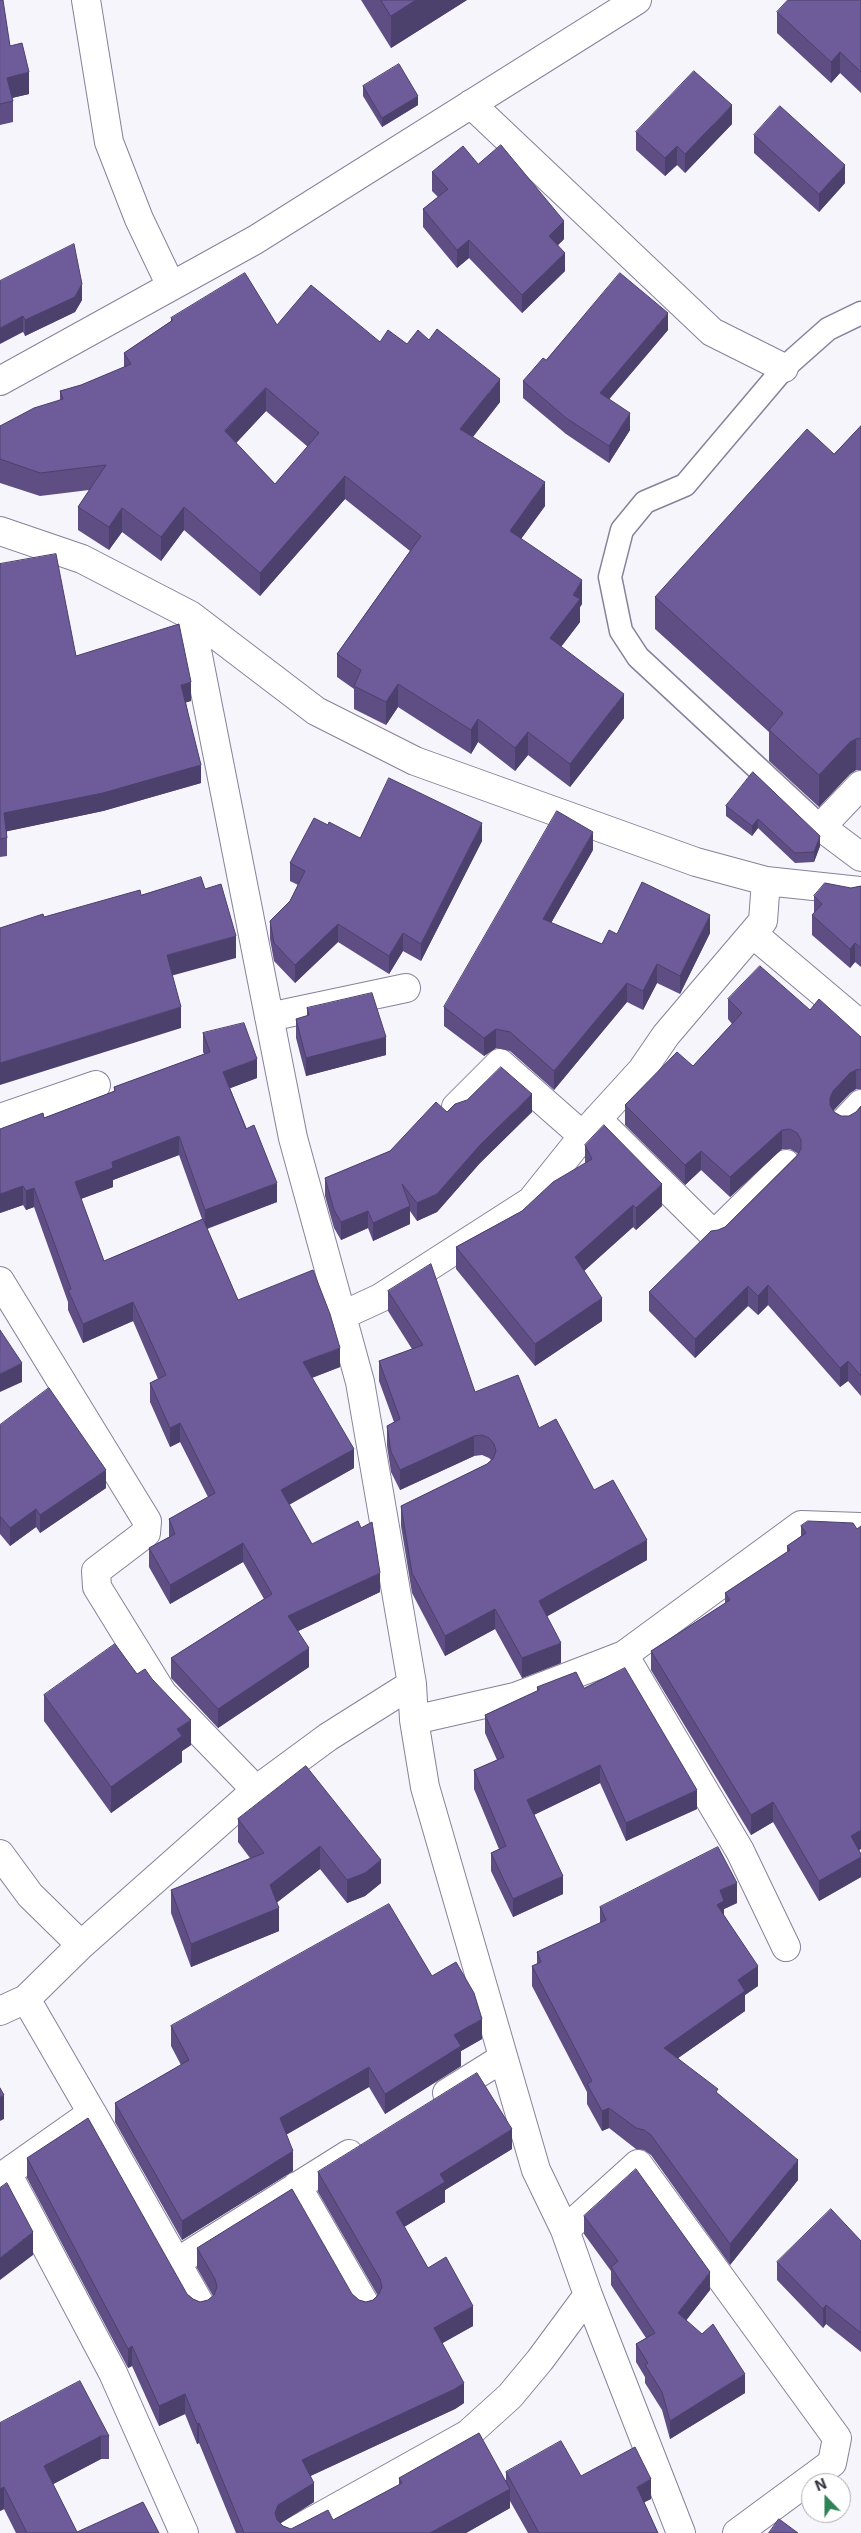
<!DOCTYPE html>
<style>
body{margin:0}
#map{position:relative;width:861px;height:2533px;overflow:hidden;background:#f6f5fb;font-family:Inter,sans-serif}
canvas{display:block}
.north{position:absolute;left:801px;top:2473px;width:50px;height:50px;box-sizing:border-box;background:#fff;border:1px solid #adacb1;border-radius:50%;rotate:338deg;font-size:14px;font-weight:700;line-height:20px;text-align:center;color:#33303c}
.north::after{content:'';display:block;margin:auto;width:18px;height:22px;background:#308356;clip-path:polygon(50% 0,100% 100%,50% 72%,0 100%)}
</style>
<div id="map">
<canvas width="861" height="2533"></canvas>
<div class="north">N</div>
</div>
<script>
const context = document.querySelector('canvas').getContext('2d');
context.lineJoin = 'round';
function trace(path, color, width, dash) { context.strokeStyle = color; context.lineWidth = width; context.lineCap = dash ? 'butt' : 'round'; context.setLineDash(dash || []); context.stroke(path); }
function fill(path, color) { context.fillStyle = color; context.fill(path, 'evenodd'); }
const service = new Path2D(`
 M821,827L638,657L621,631L610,577L622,530L645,502L685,485L784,368L828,329L861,313`);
const minor = new Path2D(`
 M471,104L712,332L784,368
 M0,531L82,559L190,615L316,711L415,761L696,862L766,881L763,921L666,1035L642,1070L591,1126L531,1201L380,1298L341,1316
 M190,615L293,1138L360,1382L412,1684L414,1720L425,1787L536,2170L565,2230L588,2295L681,2533
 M861,785L821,827L861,857
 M766,881L861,891
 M753,934L861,1025
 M269,1017L406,988
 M456,1107L500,1063L583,1136
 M0,1118L96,1085
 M597,1119L714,1235L786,1164
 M845,1121L861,1104
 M0,1281L147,1521L146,1533L96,1571L97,1587L163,1694L256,1790
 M624,1655L740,1851L786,1947
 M414,1720L515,1697L624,1655L801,1525L861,1527
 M0,1854L30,1895L81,1945
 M26,1999L92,2113L7,2173L113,2373L184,2533
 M0,2011L26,1999L81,1945L256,1790L328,1737L412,1684
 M447,2093L503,2058
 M92,2113L201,2306
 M297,2186L366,2306
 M565,2230L638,2164L837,2438L832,2463L737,2533
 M177,2262L349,2154
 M291,2533L468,2434L510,2396L540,2360L588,2295`);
const tertiary = new Path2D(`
 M86,0L109,142L139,219L171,286
 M0,381L255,240L637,0`);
trace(service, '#87819b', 25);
trace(minor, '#87819b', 30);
trace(tertiary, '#87819b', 30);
trace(service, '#fff', 22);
trace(minor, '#fff', 28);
trace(tertiary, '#fff', 28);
fill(new Path2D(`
 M0,0L10,46L29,94L12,98L13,101V122L0,125Z
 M361,0H467L391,48Z
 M861,0V93L840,73L831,83L777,33V12Z
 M363,86L418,105L382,127L363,96Z
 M732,124L685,173L677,165L665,176L636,150V132Z
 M754,135L845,183L819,212L754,153Z
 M478,164L564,239L558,245L565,271L522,313L469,258L457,268L423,227V209L438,197L432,191V172Z
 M0,281L82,300L75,312L25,336Z
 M171,318L277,325L380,342L407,344L500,402L473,437L545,506L521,539L582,604L580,607V622L561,647L624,718L570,787L528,755L515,771L478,742L471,754L398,707L386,725L354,709V689L337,677V654L410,551L345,499L260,596L184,530L161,561L122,532L109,550L78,530V507L89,490L40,496L0,483V426L60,400V391L81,385L124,368V353L171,321ZM266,411L308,447L275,484L236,443Z
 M668,330L609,399L630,430L609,463L566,434L523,398V381L546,360Z
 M861,426V770H856L850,774L819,807L769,761V732L655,629V597L834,454Z
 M0,564L76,656L191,701L186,702L201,783L103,811L7,831V856L0,857Z
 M753,772L820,846L814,862L795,863L758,828L752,836L726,816V806Z
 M328,825L360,838L482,841L421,961L403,951L389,974L338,942L295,983L274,961L270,939V921L290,901L298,885L290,881V863Z
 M593,850L551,923L602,944L617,934L710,933L680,994L657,983L643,1010L627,1002L554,1090L510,1051L496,1048L484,1056L444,1026V1007Z
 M861,886V967L855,962L850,968L812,935V915L814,914V896L851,888Z
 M728,999L810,1010L861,1037V1089H856L850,1093L833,1111L834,1112L841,1116H849L856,1112L861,1106V1396L848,1381L840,1387L768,1305L758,1315L748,1306L695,1358L649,1311V1292L718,1230L725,1227L798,1154L797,1153L790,1149H782L730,1197L701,1170L685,1185L625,1125V1105L693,1066L732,1024L728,1019Z
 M307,1008L386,1055L306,1076L296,1038V1019L307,1016Z
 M203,1033L257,1078L230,1088L277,1202L207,1229L238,1300L340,1367L312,1378L354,1468L289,1505L312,1544L380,1592L298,1631L309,1667L218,1728L171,1678V1658L264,1599L243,1562L170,1604L149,1567V1548L169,1537V1519L208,1497L180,1442L170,1447L150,1402V1383L158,1379L133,1321L83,1343L68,1310V1302L34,1207L26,1210L23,1205L0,1213L44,1118L114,1091V1087L204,1054L203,1052ZM179,1155L202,1219L104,1261L81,1199L113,1187V1180Z
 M447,1112H532L480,1163L437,1212L417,1221L410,1211V1224L373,1241L368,1228L341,1240L334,1228L325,1196V1178L390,1151Z
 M585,1145L662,1206L636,1230L633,1227L584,1271L602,1321L535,1366L456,1269V1247L522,1211L585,1163Z
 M388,1291L475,1392L539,1428L594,1490L647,1560L547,1616L561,1663L522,1678L495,1629L445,1656L412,1593L401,1526V1506L487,1464L491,1460L489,1458L482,1455L474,1456L400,1490L391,1472L387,1446V1426L394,1422L379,1381V1361L412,1349L388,1311Z
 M0,1425L106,1488L40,1533L36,1527L10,1546L0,1534Z
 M801,1526L857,1529L859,1850L861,1854V1877L819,1901L773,1822L751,1835L651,1670V1651L725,1603V1593L787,1552V1546L801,1536Z
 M137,1674L191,1745L182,1751V1762L111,1813L44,1721V1695Z
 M537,1687L584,1688L697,1809L626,1841L600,1783L534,1815L563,1894L513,1917L491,1871V1853L499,1849L474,1789V1770L497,1760L485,1733V1715L537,1691Z
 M306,1766L381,1883L365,1896L347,1903L320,1869L277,1902L279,1931L191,1967L171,1913V1890L250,1858L238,1842V1819Z
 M737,1903L724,1909V1916L758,1986L745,1995V2011L678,2058L718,2094L798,2180L730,2265L651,2155L644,2150L636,2149L609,2128L602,2131L587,2104V2092L532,1986V1966L537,1964V1952L600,1923V1907Z
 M432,1976L482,2039L461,2051V2066L385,2114L369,2087L286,2135L293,2171L182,2240L115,2122V2103L181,2065L171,2046V2026Z
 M512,2149L445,2190V2202L404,2227L428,2268L473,2326L442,2343L464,2403L455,2409L310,2476L314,2502L280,2523L283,2526L291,2529L333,2520L399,2485V2478L506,2480V2472L581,2476L651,2499L644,2502L658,2533H528L510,2501V2508L466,2533H236L199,2443L197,2444L185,2414L159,2426L132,2366L128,2368L27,2178V2158L187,2294L193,2299L200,2302L208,2300L213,2296L197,2268V2248L352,2294L359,2300L366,2302L373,2300L378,2296L318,2192V2172Z
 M584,2216L710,2290L686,2320L745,2393L670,2439L662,2410L645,2383V2377L636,2362V2344L646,2338L611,2285V2271L584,2234Z
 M861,2241V2352L826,2324L823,2328L777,2280V2262Z
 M0,2423L109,2436V2459H101L53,2484L77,2532L159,2533H16L4,2509L0,2511Z`), '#5e4e84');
fill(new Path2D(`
 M416,0H467L391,48V16Z
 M840,52V73L831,83V62Z
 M29,72V94L7,99V78Z
 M418,96V105L382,127V118Z
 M732,105V124L685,173V154Z
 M677,146V165L665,176V158Z
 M845,165V183L819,212V194Z
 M564,221V239L549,254V236Z
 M469,240V258L457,268V250Z
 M565,253V271L522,313V295Z
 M82,284V300L75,312L25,336V320Z
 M668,313V330L600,410V393Z
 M23,316V332L0,344V328Z
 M500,379V402L460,453V429Z
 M266,388V411L225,455V431Z
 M630,413V430L609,463V446Z
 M345,476V499L260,596V573Z
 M545,482V506L510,554V531Z
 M184,507V530L161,561V537Z
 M122,508V532L109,550V527Z
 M582,580V604L580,607V622L550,661V638L573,595Z
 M191,682V701L181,704V685Z
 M398,684V707L386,725V702Z
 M624,694V718L570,787V764Z
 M478,719V742L471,754V730Z
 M528,732V755L515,771V748Z
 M856,739V770L850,774L819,807V775L850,742Z
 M201,765V783L103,811L4,832V813Z
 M758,819V828L752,836V826Z
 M482,823V841L421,961V944Z
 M593,832V850L543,937V919Z
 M820,836V846L814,862V852Z
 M710,915V933L680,994V976Z
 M338,924V942L295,983V965Z
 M403,933V951L389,974V956Z
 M236,936V958L167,977V955Z
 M855,943V962L850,968V949Z
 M657,964V983L643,1010V991Z
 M627,983V1002L554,1090V1071Z
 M181,1007V1028L0,1085V1063Z
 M496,1029V1048L484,1056V1038Z
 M386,1037V1055L306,1076V1058Z
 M257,1059V1078L223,1091V1072Z
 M856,1070V1089L850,1093L833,1111L830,1118V1098L833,1091L850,1073Z
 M532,1094V1112L480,1163L437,1212L417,1221V1203L480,1145Z
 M782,1130V1149L730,1197V1177Z
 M179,1136V1155L113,1180V1187L75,1201V1182L112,1162Z
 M701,1151V1170L685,1185V1165Z
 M277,1183V1202L205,1229V1210Z
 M662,1184V1206L636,1230V1208Z
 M23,1186V1205L0,1213V1194Z
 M34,1188V1207L26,1210V1191Z
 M633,1205V1227L575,1279V1257Z
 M410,1206V1224L373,1241V1223Z
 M368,1211V1228L341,1240V1222Z
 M768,1285V1305L758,1315V1296Z
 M748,1286V1306L695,1358V1339Z
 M602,1298V1321L535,1366V1344Z
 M133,1302V1321L83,1343V1324Z
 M340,1348V1367L303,1381V1362Z
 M848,1361V1381L840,1387V1368Z
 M22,1363V1382L0,1392V1374Z
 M180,1423V1442L170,1447V1428Z
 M474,1436V1456L400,1490V1470Z
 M354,1449V1468L281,1509V1490Z
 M106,1470V1488L40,1533V1515Z
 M36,1509V1527L10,1546V1528Z
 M0,1516H1L0,1534Z
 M647,1540V1560L539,1621V1601Z
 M243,1543V1562L170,1604V1585Z
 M380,1573V1592L288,1636V1616Z
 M495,1609V1629L445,1656V1636Z
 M561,1643V1663L522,1678V1658Z
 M309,1648V1667L218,1728V1709Z
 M191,1720V1745L182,1751V1762L111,1813V1787L177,1729Z
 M600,1765V1783L527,1818V1800Z
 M697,1790V1809L626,1841V1823Z
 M773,1802V1822L751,1835V1815Z
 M861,1830V1849L851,1856V1836Z
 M320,1846V1869L270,1908V1885Z
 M861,1857V1877L819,1901V1881Z
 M381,1860V1883L365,1896L347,1903V1880Z
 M563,1876V1894L513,1917V1899Z
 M737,1883V1903L724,1909V1922L717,1905L720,1890Z
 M279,1908V1931L191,1967V1944Z
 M758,1966V1986L745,1995V2011L664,2068V2048L738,1980Z
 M482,2019V2039L461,2051V2066L385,2114V2094L454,2035Z
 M369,2067V2087L280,2138V2118Z
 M4,2095V2119L0,2121V2097Z
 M609,2108V2128L602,2131V2111Z
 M512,2129V2149L445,2190V2202L396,2232V2212L440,2174Z
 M293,2151V2171L182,2240V2221Z
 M798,2160V2180L730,2265V2244Z
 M33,2232V2255L0,2280V2258Z
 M710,2272V2290L678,2331V2313Z
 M826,2305V2324L823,2328V2309Z
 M473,2306V2326L434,2348V2328Z
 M132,2346V2366L128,2368V2349Z
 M745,2374V2393L670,2439V2421Z
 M464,2383V2403L455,2409L302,2480V2460Z
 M185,2394V2414L159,2426V2406Z
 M199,2423V2443L197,2444V2424Z
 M101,2436V2459L44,2489V2466Z
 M651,2479V2499L637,2506V2487Z
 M314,2483V2502L278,2525L275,2513L278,2505Z
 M4,2487V2509L0,2511V2489Z
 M510,2489V2508L466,2533H430Z`), '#4c406c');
const building = new Path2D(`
 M0,0H3L10,46L22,43L29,72L7,78L13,101L0,104Z
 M381,0H416L391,16Z
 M788,0H861V72L840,52L831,62L777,12Z
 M399,64L418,96L382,118L363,86Z
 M694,71L732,105L685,154L677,146L665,158L636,132Z
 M780,106L845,165L819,194L754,135Z
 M501,145L564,221L549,236L565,253L522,295L469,240L457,250L423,209L448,189L432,172L463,146L478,164Z
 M74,244L82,284L75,297L25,320L23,316L0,328V281Z
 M245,273L277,325L311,285L380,342L388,330L407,344L418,330L429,340L437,329L500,379L460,429L545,482L510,531L582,580L573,595L580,599L550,638L624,694L570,764L528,732L515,748L478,719L471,730L398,684L386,702L354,686L361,670L337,654L421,536L345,476L260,573L184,507L161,537L122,508L109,527L78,507L106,465L40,473L0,459V426L34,408L63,399L60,391L81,385L131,364L124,353L173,320L171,318ZM266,388L319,433L275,484L225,431Z
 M620,273L668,313L600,393L630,413L609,446L566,418L523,381L543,358L546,360Z
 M861,426V738L856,739L850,742L819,775L769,730L783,713L655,597L807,429L834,454Z
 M56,554L76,656L179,624L191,682L181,685L201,765L103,793L4,813L7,838L0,839V564Z
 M753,772L820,836L814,852L795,853L758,819L752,826L726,806Z
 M389,778L482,823L421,944L403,933L389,956L338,924L295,965L274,943L270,921L290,901L305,871L290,863L314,818L328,825L329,822L360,838Z
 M557,811L593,832L543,919L602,944L609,930L617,934L642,882L710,915L680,976L657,964L643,991L627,983L554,1071L510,1032L496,1029L484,1038L444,1007Z
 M201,877L205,889L221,884L236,936L167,955L181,1007L0,1063V928L43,914L44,917L140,890L141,895Z
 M825,883L851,888L861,886V948L855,943L850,949L812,915L822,904L814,896Z
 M760,966L810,1010L819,999L861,1037V1069L856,1070L850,1073L833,1091L830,1098V1105L834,1112L841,1116H849L856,1112L861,1106V1376L848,1361L840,1368L768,1285L758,1296L748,1286L695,1339L649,1292L711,1231L718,1230L725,1227L797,1156L801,1149V1140L797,1133L790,1129L782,1130L730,1177L701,1151L685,1165L625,1105L677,1052L693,1066L742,1013L728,999Z
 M372,993L386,1037L306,1058L296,1019L309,1015L307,1008Z
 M244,1023L257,1059L223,1072L246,1129L254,1125L277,1183L205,1210L179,1136L112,1162L113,1168L75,1182L104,1261L203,1219L238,1300L313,1270L330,1314L340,1348L303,1362L354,1449L281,1490L312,1544L358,1521L361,1528L372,1522L380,1573L288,1616L309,1648L218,1709L171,1658L272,1594L243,1543L170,1585L149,1548L175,1534L169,1519L215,1493L180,1423L170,1428L150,1383L166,1375L133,1302L83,1324L68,1290L71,1289L34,1188L26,1191L23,1186L0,1194V1129L43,1113L44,1118L115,1091L114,1087L210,1052L203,1033Z
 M501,1067L532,1094L480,1145L437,1194L417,1203L402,1184L410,1206L373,1223L368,1211L341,1222L334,1210L325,1178L390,1151L436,1102L447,1112L455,1104L467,1100Z
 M604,1125L662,1184L636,1208L633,1205L575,1257L602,1298L535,1344L456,1247L522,1211L553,1182L592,1159L585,1145Z
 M431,1264L475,1392L518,1375L539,1428L556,1419L594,1490L613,1480L647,1540L539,1601L561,1643L522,1658L495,1609L445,1636L412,1573L401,1506L487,1464L493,1459L496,1451L494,1444L489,1438L482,1435L474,1436L400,1470L391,1452L387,1426L400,1419L379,1361L423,1345L388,1291Z
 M0,1330L22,1363L0,1374Z
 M49,1388L106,1470L40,1515L36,1509L10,1528L0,1516V1425Z
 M808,1521L853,1523L857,1529L861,1526V1830L851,1836L861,1854V1857L819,1881L773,1802L751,1815L651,1651L730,1600L725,1593L790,1550L787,1546L806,1533L801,1526Z
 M115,1644L137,1674L145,1669L152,1679L191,1720L177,1729L182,1736L111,1787L44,1695Z
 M625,1668L697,1790L626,1823L600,1765L527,1800L563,1876L513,1899L491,1853L506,1846L474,1770L504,1757L485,1715L539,1690L537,1687L576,1672L584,1688Z
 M306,1766L381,1860L365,1873L347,1880L320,1846L270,1885L279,1908L191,1944L171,1890L264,1853L238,1819Z
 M718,1847L737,1883L720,1890L724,1901L717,1905L758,1966L738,1980L745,1991L664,2048L718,2089L716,2092L798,2160L730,2244L651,2135L644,2130L636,2128L609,2108L602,2111L587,2084L592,2081L532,1966L541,1962L537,1952L606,1920L600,1907Z
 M389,1904L432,1976L456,1962L474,1993L482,2019L454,2035L461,2046L385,2094L369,2067L280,2118L293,2151L182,2221L115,2103L189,2060L171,2026Z
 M477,2073L512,2129L440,2174L445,2182L396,2212L428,2268L446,2257L473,2306L434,2328L464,2383L455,2389L302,2460L314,2483L278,2505L275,2513L277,2520L283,2526L291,2529L328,2510L333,2520L402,2483L399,2478L479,2433L510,2489L430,2533H244L199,2423L197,2424L185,2394L159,2406L132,2346L128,2349L27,2158L88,2118L187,2294L193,2299L200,2302L208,2300L214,2295L217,2287L215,2279L197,2248L292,2189L352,2294L359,2300L366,2302L373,2300L379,2294L382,2287L380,2279L318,2172Z
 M0,2088L4,2095L0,2097Z
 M636,2169L710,2272L678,2313L702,2334L713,2324L745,2374L670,2421L662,2392L645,2365L648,2363L636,2344L655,2333L611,2267L618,2261L584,2216Z
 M7,2183L33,2232L0,2258V2188Z
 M831,2209L861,2241V2333L826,2305L823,2309L777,2262Z
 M80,2381L109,2436H101L44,2466L77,2532L143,2502L159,2533H27L4,2487L0,2489V2423Z
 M561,2441L581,2476L635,2447L651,2479L637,2487L658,2533H539L506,2472Z
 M779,2519L798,2533H769Z`);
fill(building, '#6d5b9a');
trace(building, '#4c406c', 1);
</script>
